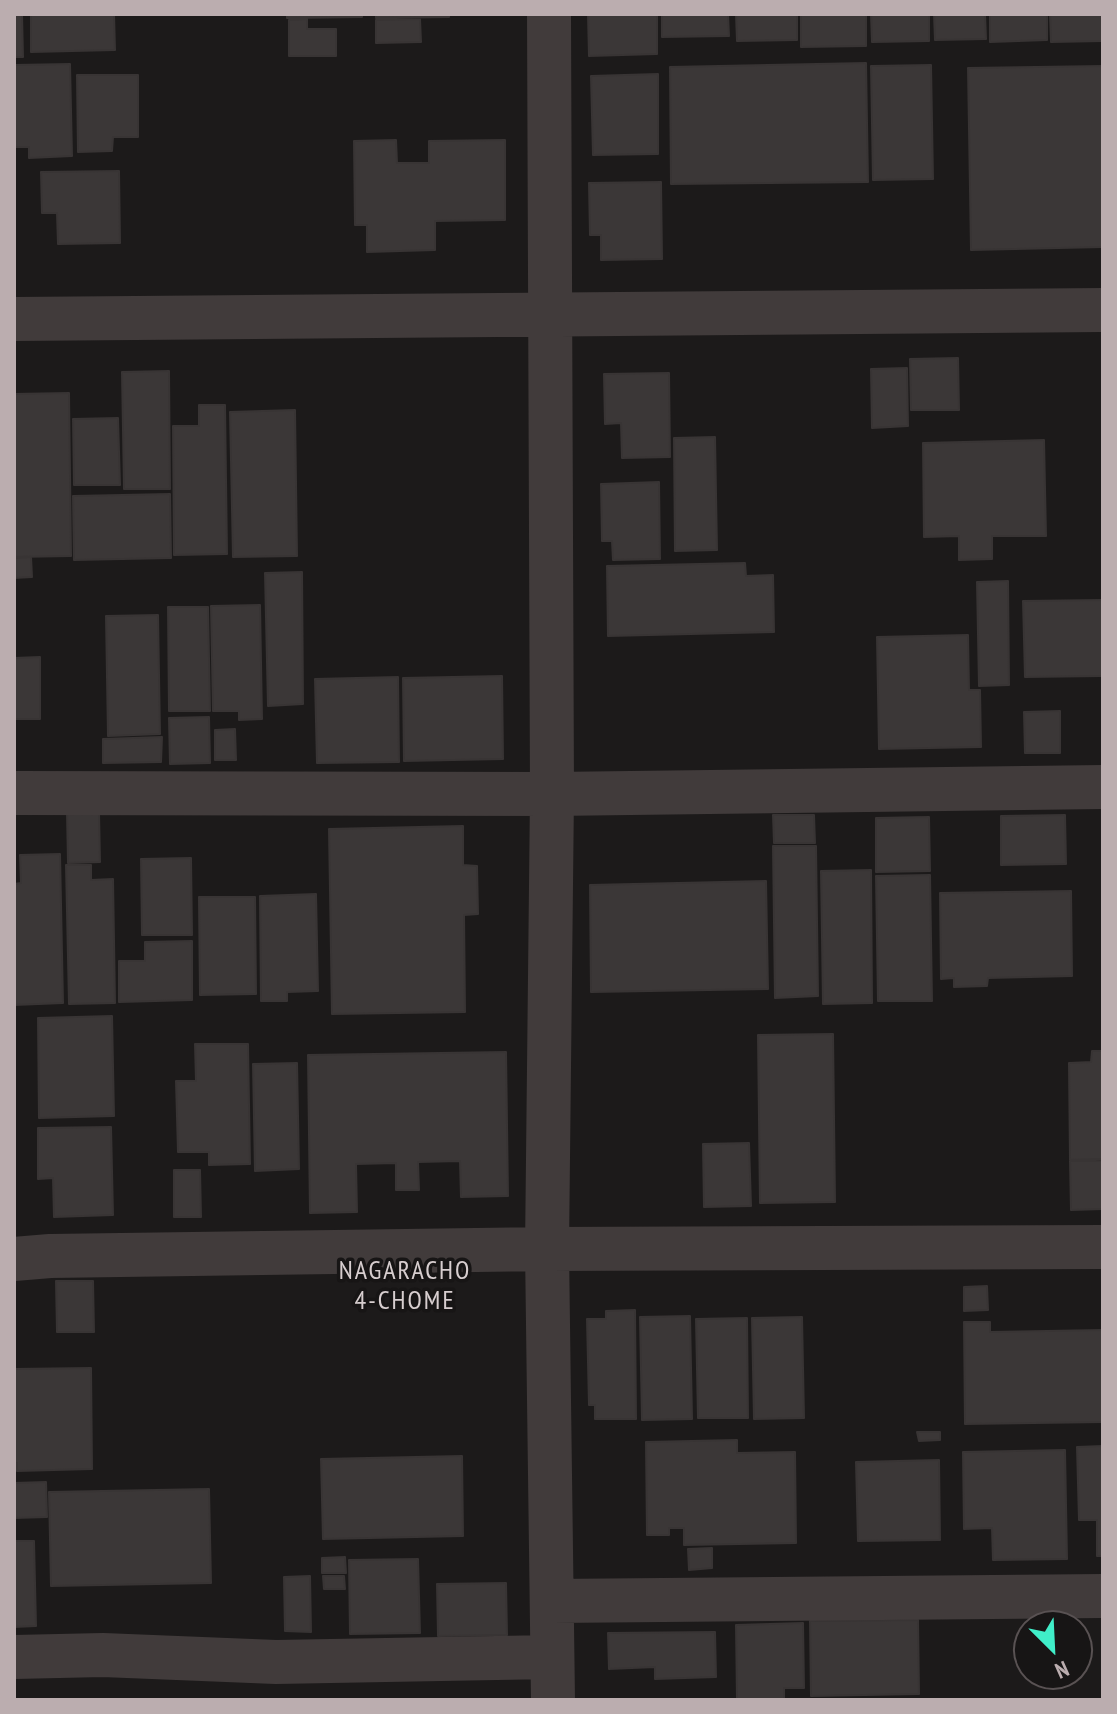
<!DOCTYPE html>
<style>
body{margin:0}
#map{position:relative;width:1117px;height:1714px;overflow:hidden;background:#1c1a1a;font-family:"PT Sans Narrow",sans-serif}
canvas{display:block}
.frame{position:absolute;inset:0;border:16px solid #bbadaf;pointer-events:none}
.north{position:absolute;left:1013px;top:1610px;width:80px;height:80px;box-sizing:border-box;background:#171515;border:2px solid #595253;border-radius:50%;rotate:156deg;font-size:22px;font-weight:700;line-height:32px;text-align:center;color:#bbadaf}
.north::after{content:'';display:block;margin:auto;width:28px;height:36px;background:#40eec9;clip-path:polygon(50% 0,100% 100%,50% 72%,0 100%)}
</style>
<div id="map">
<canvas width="1117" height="1714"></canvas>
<div class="frame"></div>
<div class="north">N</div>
</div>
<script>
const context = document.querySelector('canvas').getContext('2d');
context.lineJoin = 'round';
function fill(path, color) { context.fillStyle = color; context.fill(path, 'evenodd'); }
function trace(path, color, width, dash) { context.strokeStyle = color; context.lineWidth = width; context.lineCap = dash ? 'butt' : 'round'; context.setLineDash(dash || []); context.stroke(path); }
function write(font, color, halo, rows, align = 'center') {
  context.font = font + ' "PT Sans Narrow",sans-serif'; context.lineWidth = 7; context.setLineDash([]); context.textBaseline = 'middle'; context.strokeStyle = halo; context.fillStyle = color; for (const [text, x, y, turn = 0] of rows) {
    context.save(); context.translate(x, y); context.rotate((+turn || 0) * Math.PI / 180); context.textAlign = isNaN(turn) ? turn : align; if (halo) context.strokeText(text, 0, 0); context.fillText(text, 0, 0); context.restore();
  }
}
const building = new Path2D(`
 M14,14H22L23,57H14Z
 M31,14H114L115,50L31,52Z
 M287,14H362V17L287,18Z
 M376,14H449V17L376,18Z
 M588,14H657V54L589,56Z
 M662,14H728L729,36L662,37Z
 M736,14H797V40L737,41Z
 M801,14H866V46L801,47Z
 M871,14H929V41L872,42Z
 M934,14H985L986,39L935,40Z
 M990,14H1047V40L990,42Z
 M1050,14H1103V41L1051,42Z
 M307,19V29H336V56H289V20Z
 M420,19L421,42L376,43V20Z
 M866,63L868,182L671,184L670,67Z
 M70,64L72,156L29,158V147H14V65Z
 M931,65L933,179L873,180L871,66Z
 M1103,66V247L971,250L968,68Z
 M658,74V154L593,155L591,76Z
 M77,75H138V137H113L112,151L78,152Z
 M396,140L397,163H429V141L505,140V220L435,221V250L367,252V225H355L354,141Z
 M119,171L120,243L58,244L57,213H42L41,172Z
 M661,182L662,259L601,260V235H590L589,183Z
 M958,358L959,410H911L910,359Z
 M907,368L908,426L872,428L871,369Z
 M169,371L170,489H124L122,372Z
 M669,373L670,457L622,458L621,423L605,424L604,374Z
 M69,393L71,556L14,557V394Z
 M199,405H225L227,554L174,555L173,426H199Z
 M295,410L297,556L233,557L230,412Z
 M118,418L120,485H74L73,419Z
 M715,437L717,550L675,551L674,438Z
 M1044,440L1046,536H992V559L959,560V536L924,537L923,443Z
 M659,482L660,559L613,560L612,541H602L601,484Z
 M170,494L171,558L74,560L73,496Z
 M31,557L32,577L14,578V558Z
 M745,563L746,576L773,575L774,632L608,636L607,566Z
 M302,572L303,704L268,706L265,573Z
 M1008,581L1009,685L979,686L977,582Z
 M1103,600L1102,676L1025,677L1023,601Z
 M260,605L262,719L239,720V711H213L211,606Z
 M168,607H208L210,711H169Z
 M158,615L160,734L108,736L106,616Z
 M968,635L969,690H980L981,747L879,749L877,637Z
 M40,657V719H14V658Z
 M502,676L503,759L404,761L403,678Z
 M398,677L399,762L317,763L315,679Z
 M1060,711V753H1025L1024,712Z
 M209,717L210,763L170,764L169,718Z
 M235,729L236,760H215V730Z
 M162,737L161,762L103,763V739Z
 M67,812H99L100,862L68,863Z
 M773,815H814L815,843H774Z
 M1065,815L1066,864L1001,865V816Z
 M929,817L930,871L876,872V818Z
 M463,826V865L477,866L478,914L464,915L465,1012L332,1014L329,829Z
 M773,846H816L818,996L775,998Z
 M60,854L63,1003L14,1005V884L21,883L20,855Z
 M191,858L192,935H142L141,859Z
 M66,865H91V880L113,879L115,1003L69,1004Z
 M871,870L872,1003L823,1004L821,871Z
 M930,875L932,1001H878L876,876Z
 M766,881L768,989L591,992L590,885Z
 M1071,891L1072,976L988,978L987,986L954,987V978L941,979L940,893Z
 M316,894L318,991L287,992V1001H261L260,896Z
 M199,897H255L256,994L200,995Z
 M192,941V1000L119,1002V961H145V942Z
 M112,1016L114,1116L39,1118L38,1018Z
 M833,1034L835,1202L760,1203L758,1035Z
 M195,1044H248L250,1164L209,1165V1152H178L176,1081H196Z
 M1092,1051H1103V1159L1070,1160L1069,1063L1091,1062Z
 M506,1052L508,1196L461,1197L460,1161L418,1162L419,1190H396V1163L356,1164L357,1212L310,1213L308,1055Z
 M297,1063L299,1169L255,1171L253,1064Z
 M111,1127L113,1215L54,1217L53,1178L38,1179V1128Z
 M749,1143L751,1206L704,1207L703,1144Z
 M1070,1161H1103V1209L1071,1210Z
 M174,1170H200L201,1217H174Z
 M56,1281H93L94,1332H57Z
 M987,1286L988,1310L964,1311V1287Z
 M635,1310L636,1419H595V1405H589L587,1319H606V1311Z
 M690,1316L692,1419L642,1420L640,1317Z
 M802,1317L804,1418L754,1419L752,1318Z
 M747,1318L748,1418H698L696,1319Z
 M964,1322H990V1332L1103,1330V1422L965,1424Z
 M91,1368L92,1469L17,1471V1463L14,1464V1369Z
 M917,1432H940V1440L919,1441Z
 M737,1440V1453L795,1452L796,1543L684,1545V1528H669V1535H647L646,1442Z
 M1103,1446V1556H1097V1520H1079L1077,1447Z
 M1065,1450L1067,1559L993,1560L992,1528L964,1529L963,1452Z
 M462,1456L463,1536L323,1539L321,1459Z
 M939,1460L940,1540L858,1541L856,1462Z
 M46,1482L47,1517L14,1518V1483Z
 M209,1489L211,1583L51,1586L49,1492Z
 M14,1541H34L36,1626L14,1627Z
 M712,1548V1568L689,1570L688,1549Z
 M345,1557L346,1573H322V1558Z
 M418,1559L420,1633L350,1634L349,1560Z
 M310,1576L311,1632L285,1631L284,1577Z
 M323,1576H344L345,1589H324Z
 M506,1583L507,1635L438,1636L437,1584Z
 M918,1620L919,1694L811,1696L810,1621Z
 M803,1623L804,1688H784V1699L737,1700L736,1625Z
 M715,1632L716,1677L655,1679V1667L609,1669L608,1633Z`);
fill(building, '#3b3737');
trace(building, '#383434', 2);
trace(new Path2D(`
 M549,14L552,794L547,1249L553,1700
 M14,319L1103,310
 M14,793L552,794L1103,787
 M14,1259L50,1256L547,1249L1103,1247
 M553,1601L1103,1596
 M14,1657L103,1655L276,1662L552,1657`), '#413b3b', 44);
context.letterSpacing = '2px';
write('26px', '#d7cecf', '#171515', [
 ["NAGARACHO",405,1272],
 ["4-CHOME",405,1302]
]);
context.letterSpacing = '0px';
</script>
